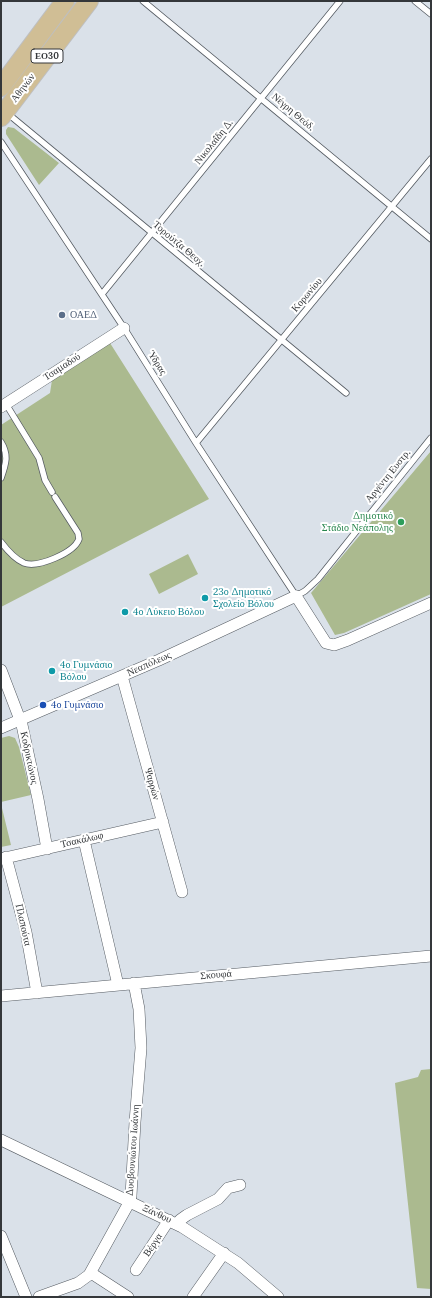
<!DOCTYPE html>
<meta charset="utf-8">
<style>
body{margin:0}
#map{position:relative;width:432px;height:1298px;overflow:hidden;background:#dae1e9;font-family:Lora,serif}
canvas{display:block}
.frame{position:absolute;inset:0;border:2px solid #34373a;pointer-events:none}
</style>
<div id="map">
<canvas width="432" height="1298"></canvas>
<div class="frame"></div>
</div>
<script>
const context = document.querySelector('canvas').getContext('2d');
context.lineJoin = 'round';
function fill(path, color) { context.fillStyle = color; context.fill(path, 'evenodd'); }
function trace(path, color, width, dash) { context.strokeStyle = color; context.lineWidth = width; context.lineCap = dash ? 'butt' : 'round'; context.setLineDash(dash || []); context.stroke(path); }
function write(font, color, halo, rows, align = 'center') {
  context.font = font + ' Lora,serif'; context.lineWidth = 4; context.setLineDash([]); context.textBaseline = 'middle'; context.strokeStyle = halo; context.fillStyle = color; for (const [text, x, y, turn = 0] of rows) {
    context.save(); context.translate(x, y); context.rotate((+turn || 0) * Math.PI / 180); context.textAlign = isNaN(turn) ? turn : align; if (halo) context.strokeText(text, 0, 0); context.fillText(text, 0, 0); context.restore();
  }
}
fill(new Path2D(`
 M8,127L14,128L59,163L39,185L6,134V130Z
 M110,343L209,499L1,607V425L50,393L52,380Z
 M431,451V594L344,633L335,635L311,593Z
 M188,554L198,574L159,594L149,574Z
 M9,736L15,738L19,747L31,795L1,802V738Z
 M1,804L11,845L1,847Z
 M431,1069V1289L417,1288L395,1083L418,1077L421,1070Z`), '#abba8f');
const service = new Path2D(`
 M143,1L431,239
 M415,1L431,14
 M7,113L346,393
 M1,142L124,328L196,443L296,596L305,591L318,579L431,438
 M102,294L340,1
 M6,404L39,458L45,480L52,492
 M1,442C9,455 6,464 1,478
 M196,443L431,159
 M1,542C7,550 15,559 24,563C38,568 74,553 79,539L78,533L55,497`);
const minor = new Path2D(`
 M1,407L124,328
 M1,670L22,725L38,799L47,849
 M122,676L182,892
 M1,728L159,660L296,596L326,643L334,645L348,640L431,603
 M84,840L118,985
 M6,857L26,932L37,993
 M1,859L163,822
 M1,996L431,956
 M1,1140L182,1227L238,1263L278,1297
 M178,1224L180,1220L187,1215L218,1199L228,1188L240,1185
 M1,1236L26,1297
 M136,1270L169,1220
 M91,1273L128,1297
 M39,1297L78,1283L89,1275L130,1201L131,1196L135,1122L141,1048L139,1009L134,983
 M193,1297L224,1253`);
const primary = new Path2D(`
 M1,87L65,1
 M1,117L89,1`);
trace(service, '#555b62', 7);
trace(minor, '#555b62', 12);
trace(primary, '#bebfc0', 20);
trace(service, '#fff', 5.5);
trace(minor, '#fff', 11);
trace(primary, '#d0be95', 18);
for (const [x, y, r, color] of [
 [62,315,4,"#5c6f8a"],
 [401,522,4,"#2e9e5b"],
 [205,598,4,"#0f9aa8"],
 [125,612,4,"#0f9aa8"],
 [52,671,4,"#0f9aa8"],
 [43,705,4,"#1a4fb4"]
]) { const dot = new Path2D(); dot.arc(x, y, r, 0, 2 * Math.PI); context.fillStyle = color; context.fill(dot); trace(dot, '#fff', 1.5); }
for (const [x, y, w] of [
 [47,56,32]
]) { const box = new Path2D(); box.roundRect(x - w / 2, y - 7, w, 14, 3); context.fillStyle = '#fff'; context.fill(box); trace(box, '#34373a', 1); }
write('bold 9px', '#34373a', null, [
 ["ΕΟ30",47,56]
]);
write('10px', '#34373a', '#fff', [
 ["Αθηνών",23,88,-53],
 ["Νέγρη Θεόδ.",293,112,40],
 ["Νικολαΐδη Δ.",214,142,-51],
 ["Τορούτζα Θεοχ.",179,244,40],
 ["Κορωνίου",307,295,-50],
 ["Ύδρας",157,363,58],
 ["Τσαμαδού",62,367,-33],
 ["Αργέντη Ευστρ.",388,476,-51],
 ["Νεαπόλεως",149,664,-24],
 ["Κοδρικτώνος",29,758,78],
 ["Ψαρρών",152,784,74],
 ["Τσακάλωφ",82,840,-13],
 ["Πλαπούτα",23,925,77],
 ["Σκουφά",216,975,-5],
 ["Δυοβουνιώτου Ιωάννη",133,1150,-86],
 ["Ξάνθου",157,1214,25],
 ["Βέργα",153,1245,-56]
]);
write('10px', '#4e5e75', '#fff', [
 ["ΟΑΕΔ",70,315]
], 'left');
write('10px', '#27864d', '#fff', [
 ["Δημοτικό",393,516],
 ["Στάδιο Νεάπολης",393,528]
], 'right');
write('10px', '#0d838f', '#fff', [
 ["23ο Δημοτικό",213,592],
 ["Σχολείο Βόλου",213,604],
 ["4ο Λύκειο Βόλου",133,612],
 ["4ο Γυμνάσιο",60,665],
 ["Βόλου",60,677]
], 'left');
write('10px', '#164399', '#fff', [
 ["4ο Γυμνάσιο",51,705]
], 'left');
</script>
